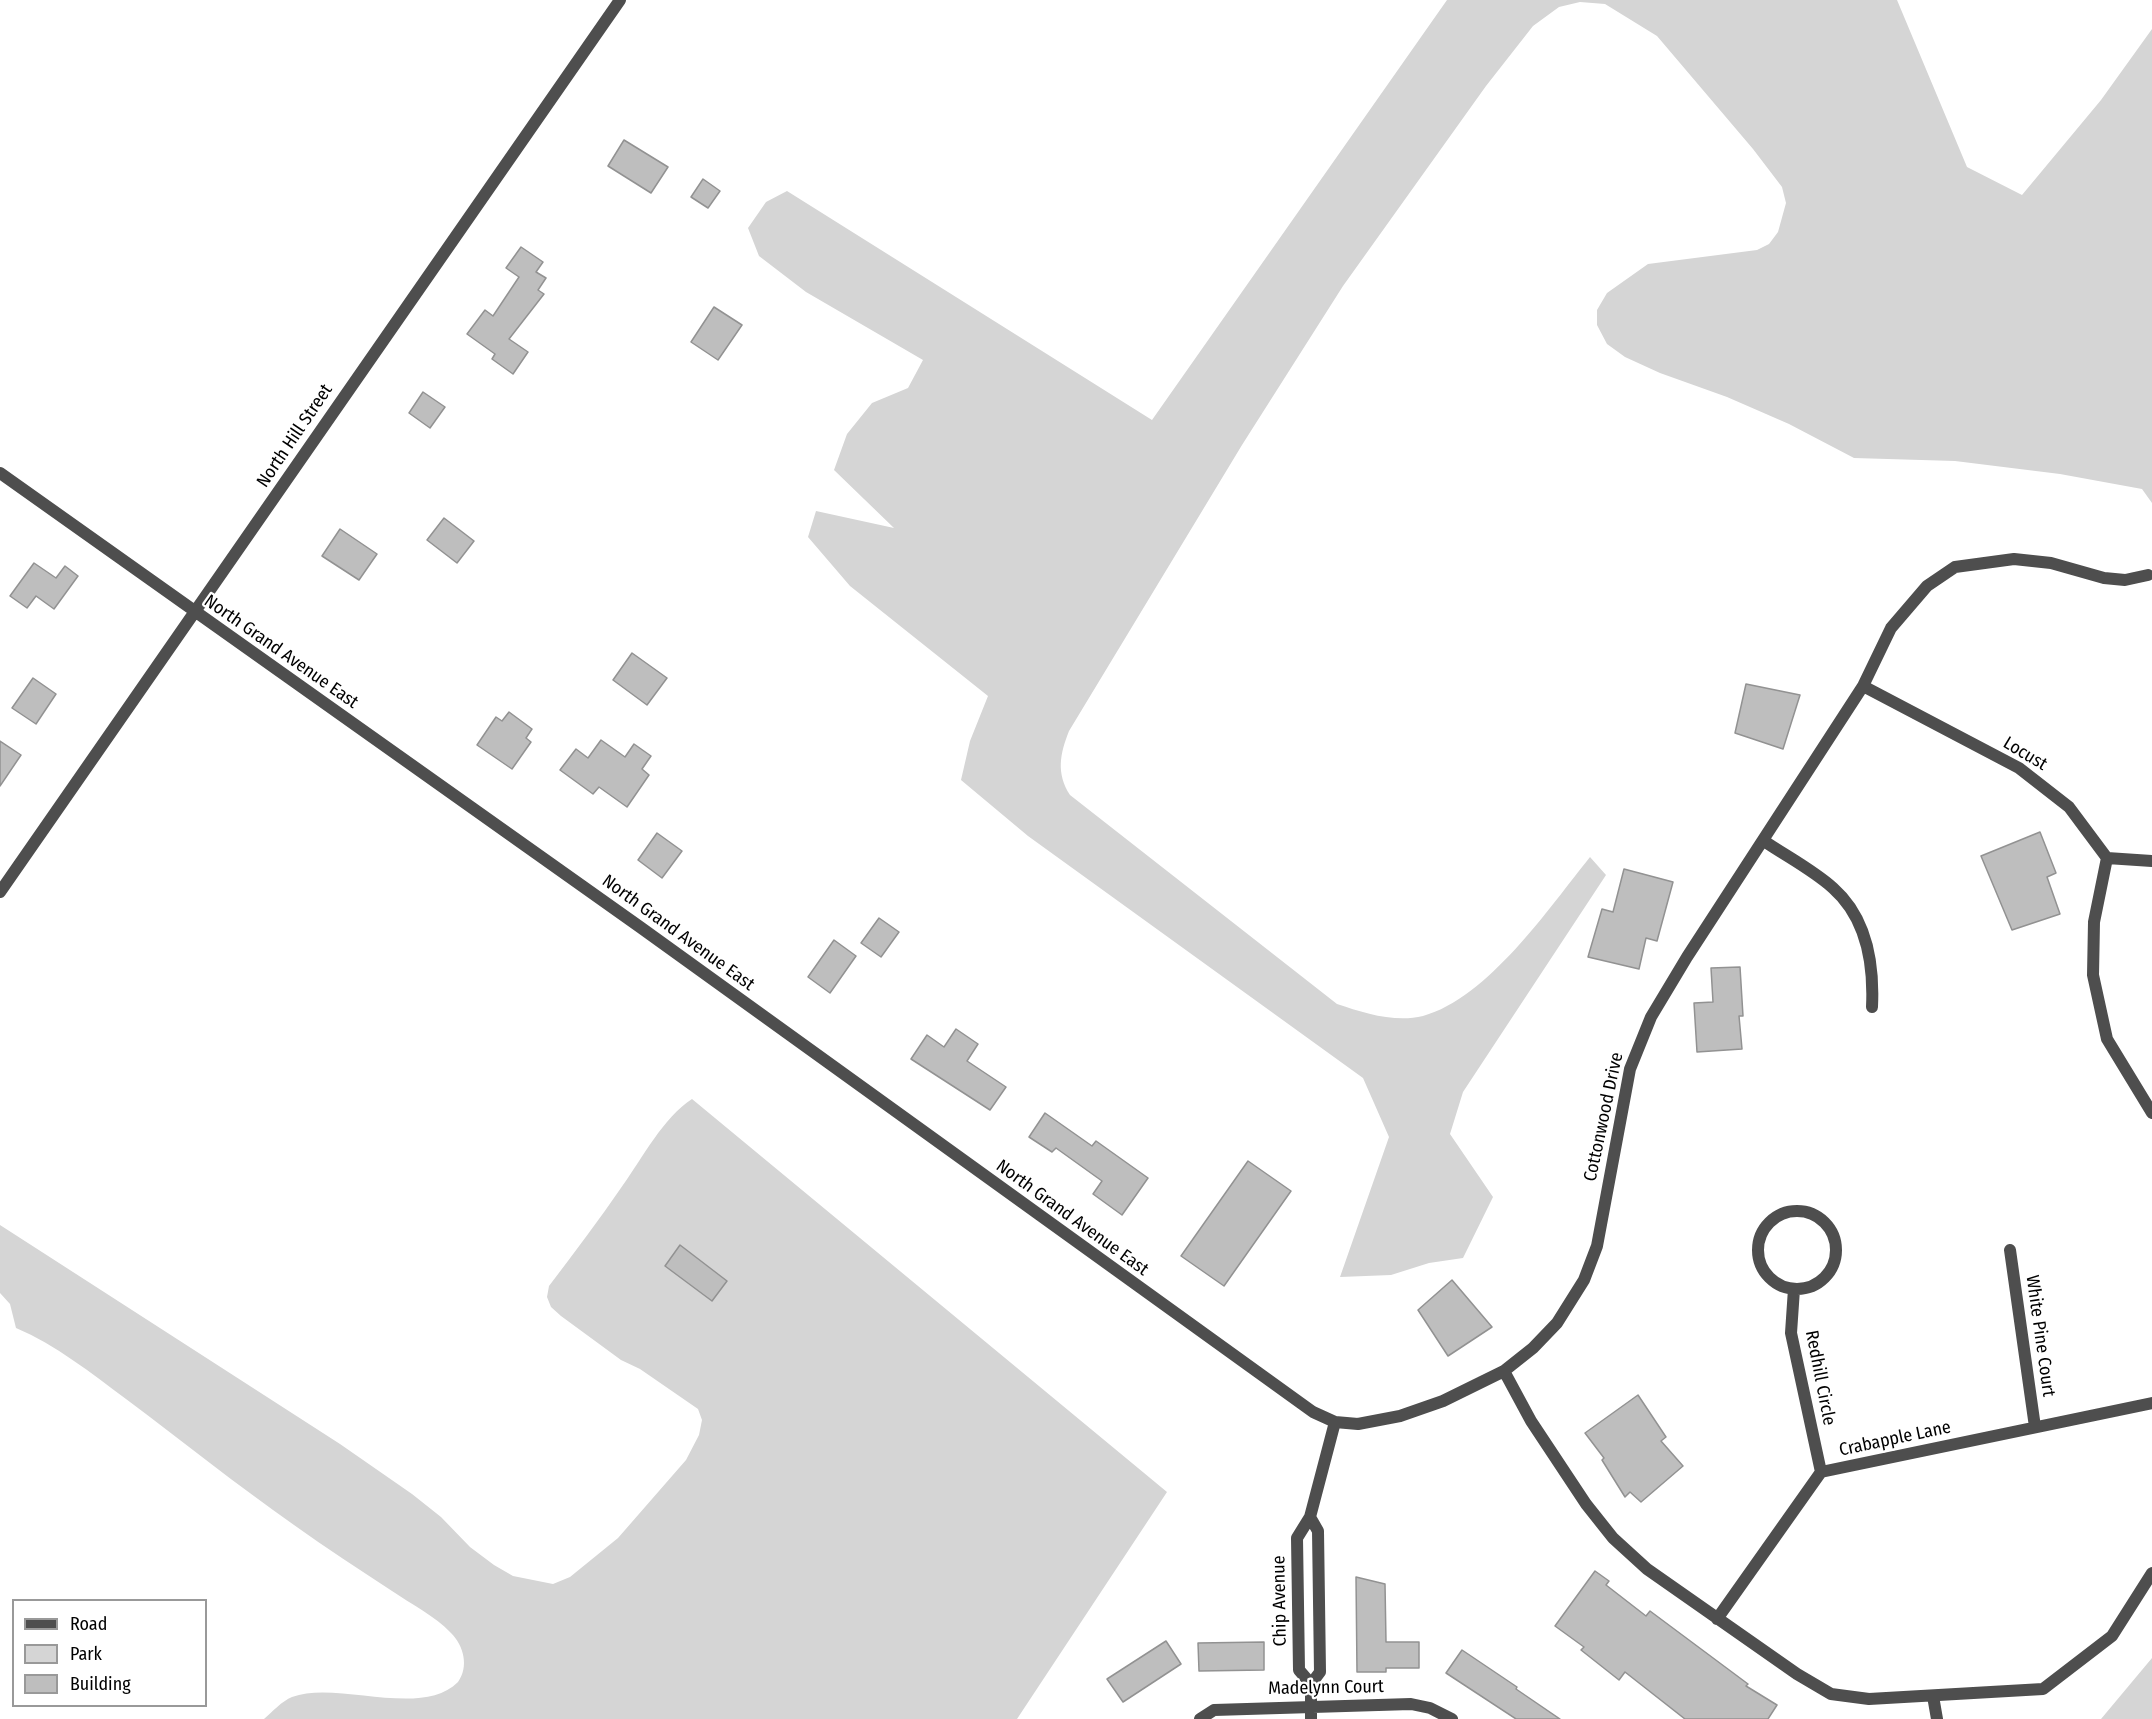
<!DOCTYPE html>
<style>
body{margin:0}
#map{position:relative;width:2152px;height:1719px;overflow:hidden;background:#fff;font-family:"Fira Sans Condensed",sans-serif}
canvas{display:block}
.legend{position:absolute;left:12px;top:1599px;width:195px;height:108px;box-sizing:border-box;background:#fff;border:2px solid #999;margin:0;padding:8px 10px;list-style:none;font-size:18px;color:#000}
.legend li{display:flex;align-items:center;gap:12px;height:30px}
.legend b{width:30px;border:2px solid #999}
</style>
<div id="map">
<canvas width="2152" height="1719"></canvas>
<ul class="legend">
<li><b style="height:8px;background:#4e4e4e"></b>Road</li>
<li><b style="height:16px;background:#d5d5d5"></b>Park</li>
<li><b style="height:16px;background:#bebebe"></b>Building</li>
</ul>
</div>
<script>
const context = document.querySelector('canvas').getContext('2d');
context.lineJoin = 'round';
function fill(path, color) { context.fillStyle = color; context.fill(path, 'evenodd'); }
function trace(path, color, width, dash) { context.strokeStyle = color; context.lineWidth = width; context.lineCap = dash ? 'butt' : 'round'; context.setLineDash(dash || []); context.stroke(path); }
function write(font, color, halo, rows, align = 'center') {
  context.font = font + ' "Fira Sans Condensed",sans-serif'; context.lineWidth = 4.5; context.setLineDash([]); context.textBaseline = 'middle'; context.strokeStyle = halo; context.fillStyle = color; for (const [text, x, y, turn = 0] of rows) {
    context.save(); context.translate(x, y); context.rotate((+turn || 0) * Math.PI / 180); context.textAlign = isNaN(turn) ? turn : align; if (halo) context.strokeText(text, 0, 0); context.fillText(text, 0, 0); context.restore();
  }
}
fill(new Path2D(`
 M1447,0H1897L1967,167L2022,195L2101,100L2152,29V503L2142,489L2060,474L1955,461L1854,458L1789,424L1727,397L1660,373L1625,357L1607,344L1597,325V310L1607,293L1648,264L1757,250L1769,244L1778,232L1786,203L1782,187L1753,149L1657,36L1605,4L1580,2L1559,7L1533,26L1486,86L1343,286L1242,445L1069,731C1060,754 1056,773 1070,795L1337,1004C1364,1013 1395,1023 1423,1016C1488,998 1549,908 1590,857L1606,875L1463,1092L1450,1134L1493,1197L1463,1258L1429,1263L1391,1275L1340,1277L1389,1137L1363,1078L1028,836L961,780L970,741L988,696L850,586L808,537L816,511L894,528L834,470L847,434L872,403L908,388L923,360L806,292L759,256L748,228L766,202L787,191L1152,420Z
 M692,1099L1167,1492L1017,1719H264C272,1712 282,1701 292,1697C337,1680 421,1719 458,1682C469,1667 464,1646 451,1633C435,1616 411,1604 392,1591C359,1569 326,1548 294,1525C237,1485 182,1441 126,1399C91,1373 56,1345 16,1328L10,1304L0,1293V1225L340,1444L412,1494L441,1517L470,1547L494,1565L513,1576L553,1584L570,1577L618,1538L686,1460L699,1435L702,1420L698,1409L640,1369L621,1360L561,1316L551,1307L547,1297L549,1286C574,1253 599,1220 623,1185C643,1157 663,1118 692,1099Z
 M2152,1658V1719H2101Z`), '#d5d5d5');
const building = new Path2D(`
 M624,140L668,167L651,193L608,166Z
 M703,179L720,191L708,208L691,197Z
 M521,247L543,262L536,272L546,278L538,290L544,294L509,339L528,352L513,374L492,359L495,354L467,334L485,310L493,316L519,277L506,268Z
 M714,307L742,325L718,360L691,342Z
 M423,392L445,407L430,428L409,413Z
 M444,518L474,541L457,563L427,540Z
 M340,529L377,554L359,580L322,556Z
 M34,563L56,578L65,566L78,576L54,609L36,596L27,608L10,596Z
 M632,653L667,678L647,705L613,680Z
 M33,678L56,694L36,724L12,708Z
 M1746,684L1800,695L1783,749L1735,733Z
 M509,712L532,729L526,738L531,742L512,769L477,745L496,717L502,721Z
 M601,740L625,757L634,744L651,756L642,769L649,775L627,807L599,787L593,794L560,770L576,749L588,758Z
 M0,741L21,755L0,786Z
 M2040,832L2056,873L2047,877L2060,914L2012,930L1981,856Z
 M657,833L682,851L662,878L638,860Z
 M1624,869L1673,882L1657,941L1646,938L1639,969L1588,957L1602,909L1613,912Z
 M879,918L899,932L881,957L861,943Z
 M834,940L856,956L830,993L808,977Z
 M1740,967L1743,1016H1739L1742,1049L1697,1052L1694,1003L1713,1002L1711,968Z
 M956,1029L978,1044L967,1061L1006,1087L990,1110L911,1059L927,1035L944,1047Z
 M1045,1113L1092,1146L1096,1141L1148,1178L1122,1215L1093,1194L1102,1181L1056,1148L1052,1152L1029,1137Z
 M1248,1161L1291,1191L1224,1286L1181,1256Z
 M680,1245L727,1281L712,1301L665,1266Z
 M1452,1280L1492,1327L1448,1356L1418,1310Z
 M1638,1395L1666,1437L1661,1441L1683,1466L1641,1502L1630,1492L1625,1497L1602,1460L1604,1458L1585,1433Z
 M1595,1571L1609,1581L1606,1585L1646,1616L1650,1611L1748,1684L1746,1686L1777,1705L1768,1719H1685L1625,1672L1619,1680L1581,1650L1584,1647L1555,1626Z
 M1356,1577L1385,1584L1386,1642H1419V1668H1386V1672H1357Z
 M1166,1641L1181,1664L1123,1702L1107,1679Z
 M1264,1642V1670L1199,1671L1198,1643Z
 M1462,1650L1517,1687L1516,1689L1560,1719H1516L1446,1673Z`);
fill(building, '#bebebe');
trace(building, '#929292', 1.5);
trace(new Path2D(`
 M0,473L640,927L1313,1412L1335,1422L1358,1424L1400,1416L1443,1401L1504,1371L1533,1348L1557,1323L1584,1280L1597,1246L1630,1069L1651,1017L1687,957L1863,686L1891,628L1927,586L1955,567L2014,559L2051,563L2104,578L2125,580L2148,575
 M1863,686L2019,768L2069,807L2107,858L2152,861
 M1764,841C1786,856 1813,870 1833,888C1867,918 1874,965 1872,1007
 M2107,858L2094,922L2093,975L2107,1039L2152,1113
 M0,892L620,0
 M1758 1250a39 39 0 1 1 78 0a39 39 0 1 1-78 0Z
 M2010,1250L2035,1427
 M1794,1289L1791,1333L1821,1472
 M1504,1371L1531,1421L1586,1504L1613,1538L1647,1569L1797,1674L1831,1694L1869,1699L2043,1689L2112,1636L2152,1573
 M1310,1517L1318,1531L1320,1672L1311,1684V1719
 M1717,1619L1821,1472L2152,1403
 M1311,1684L1299,1670L1297,1538L1310,1517L1335,1422
 M1933,1696L1937,1719
 M1200,1719L1214,1710L1411,1704L1430,1708L1452,1719`), '#4e4e4e', 12);
write('18px', '#000', '#fff', [
 ["North Hill Street",295,436,-56],
 ["North Grand Avenue East",281,652,35],
 ["Locust",2025,754,31],
 ["North Grand Avenue East",678,933,36],
 ["Cottonwood Drive",1604,1117,-78],
 ["North Grand Avenue East",1072,1218,36],
 ["White Pine Court",2040,1336,82],
 ["Redhill Circle",1820,1378,79],
 ["Crabapple Lane",1895,1439,-12],
 ["Chip Avenue",1280,1601,-91],
 ["Madelynn Court",1326,1688,-1]
]);
</script>
